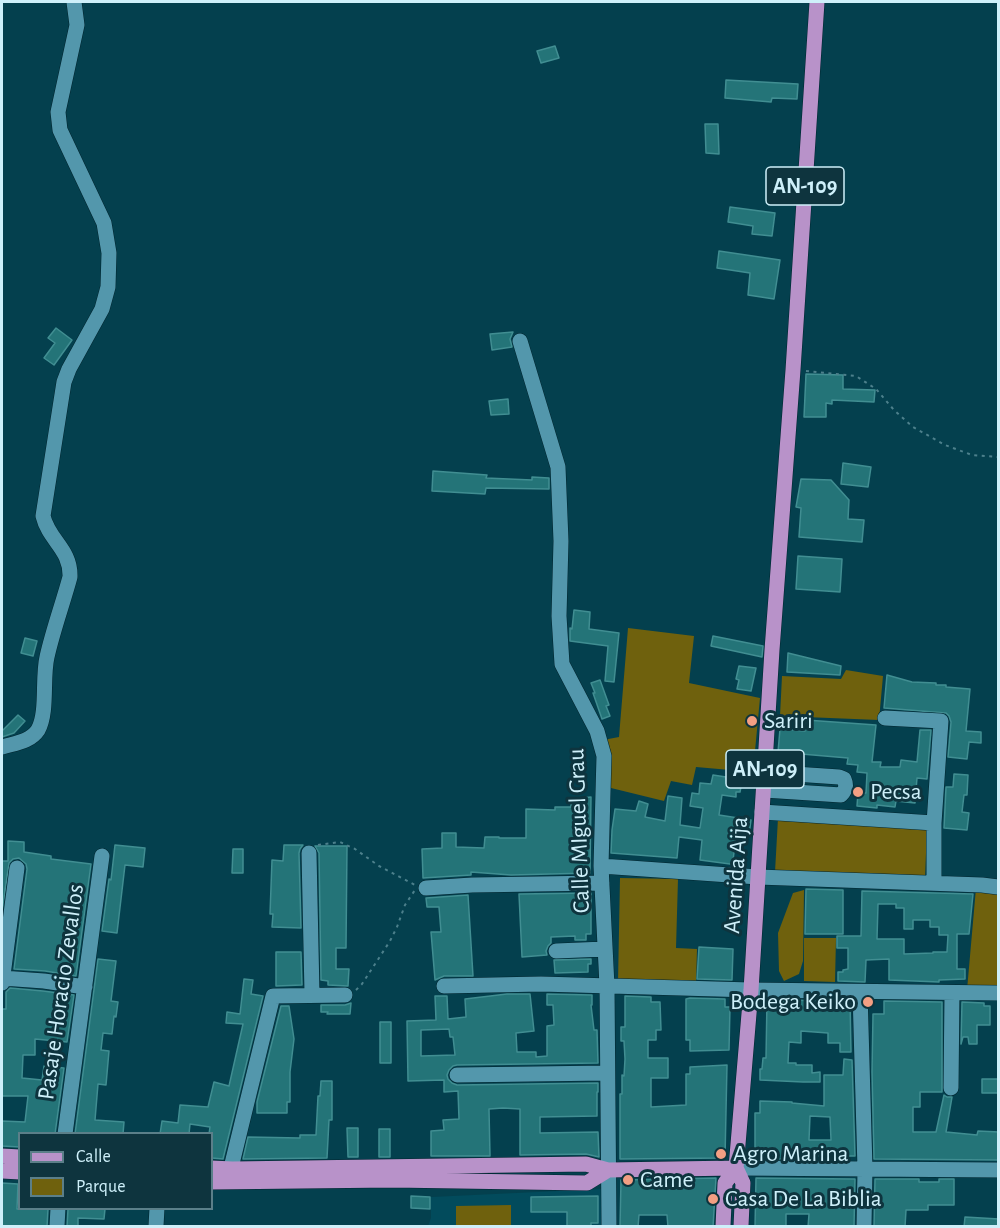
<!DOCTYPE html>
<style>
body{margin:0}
#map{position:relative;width:1000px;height:1228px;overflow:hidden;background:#04404e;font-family:"Alegreya Sans",sans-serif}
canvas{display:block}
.frame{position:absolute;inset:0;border:3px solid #cef0fa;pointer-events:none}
.legend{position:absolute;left:18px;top:1132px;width:195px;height:78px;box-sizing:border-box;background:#0e343e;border:2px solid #5b7f89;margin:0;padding:8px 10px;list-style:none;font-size:18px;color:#cef0fa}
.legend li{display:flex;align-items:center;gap:12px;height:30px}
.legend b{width:30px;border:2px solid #5b7f89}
</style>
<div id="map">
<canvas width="1000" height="1228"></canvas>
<div class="frame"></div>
<ul class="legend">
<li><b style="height:8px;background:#b892c9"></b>Calle</li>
<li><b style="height:16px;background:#6f610d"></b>Parque</li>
</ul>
</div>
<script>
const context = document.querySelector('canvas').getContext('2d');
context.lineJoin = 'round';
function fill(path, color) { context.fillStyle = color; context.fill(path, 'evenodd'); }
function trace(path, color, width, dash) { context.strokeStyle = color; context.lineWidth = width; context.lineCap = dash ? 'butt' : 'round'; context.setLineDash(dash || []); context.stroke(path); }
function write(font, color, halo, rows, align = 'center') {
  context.font = font + ' "Alegreya Sans",sans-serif'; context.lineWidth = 6; context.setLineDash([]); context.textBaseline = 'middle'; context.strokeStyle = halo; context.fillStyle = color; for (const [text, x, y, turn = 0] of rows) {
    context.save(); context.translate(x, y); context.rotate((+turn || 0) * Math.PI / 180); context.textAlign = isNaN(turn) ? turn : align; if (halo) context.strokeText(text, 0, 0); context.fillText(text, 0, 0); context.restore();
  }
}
fill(new Path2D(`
 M602,1189V1226H428L431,1218V1197Z`), '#024b5c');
fill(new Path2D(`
 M628,628L694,636L689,683L760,698L753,772L696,767L692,785L671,781L664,801L611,788L606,774L603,740L619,737Z
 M846,670L883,676L879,720L780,716L782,676L841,679Z
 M778,818L927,828L925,878L775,872Z
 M620,878L678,879L676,948L697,949L696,983L618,982Z
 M976,888L998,892V990H967Z
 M804,890L803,961L799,974L784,981L779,971L778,933L793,893Z
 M804,938H836L835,982L804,981Z
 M511,1205V1226H456V1206Z`), '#6f610d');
const building = new Path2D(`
 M555,46L559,58L541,63L537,51Z
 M726,80L798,84L797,99L772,98L771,102L725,98Z
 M705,124H718L719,154L706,153Z
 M730,207L775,213L772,236L752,234L753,226L728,222Z
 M719,251L780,260L774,299L748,295L750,273L717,268Z
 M56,328L72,340L54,365L44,358L55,343L48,338Z
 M513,332L510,339L512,347L492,350L490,334Z
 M806,374L843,375V389L875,390L874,402L832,400V404L826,403V417H804Z
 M508,399L509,414L491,415L489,401Z
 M843,463L871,467L868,487L841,484Z
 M433,471L487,475L486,478L532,480V477L549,478V489L486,488L485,494L432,491Z
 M801,479L831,480L849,500L848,519L864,520L862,542L799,537L801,508L796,507Z
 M798,556L842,559L840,592L796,589Z
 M574,610L590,612L589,629L619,633L614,682L605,681L608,646L570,641V628L572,629Z
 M713,636L763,646L762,657L711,646Z
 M25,638L37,641L33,656L21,653Z
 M788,653L841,666L840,675L787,672Z
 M739,666L756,668L751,691L737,689L739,680L736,679Z
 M887,675L912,682L936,683V685H946V687L970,689L966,731L981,732V743L969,742L967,759L948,757L951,722L949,716L946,713L884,708Z
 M600,680L609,705L606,706L610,716L602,719L593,693H595L591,683Z
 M18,715L25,721L14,733L2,737V731Z
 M806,720L876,725L872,762H881L880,767H900L901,760L917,762L920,730H931L927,779L917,778L915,803L896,801L895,807L877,805V808L857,806L858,793H866L867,773L857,772L858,765L847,764L848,758L778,752L780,729L805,731Z
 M954,774L968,775L967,795H964L962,812L969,813L967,830L944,828L946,787H953Z
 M713,775L726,777V779L742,781L740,792H736V797L722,795L719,815L751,820L749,835L736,834L733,861L730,864L700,860L702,840L679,837L677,858L611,853L612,830L615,809L636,811L639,801L648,804L645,817L665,821L668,796L682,798L680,825L700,828L703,808L690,806L692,793L699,794L700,783L711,784Z
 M591,797L590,873L511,875L471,872V875L423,878L422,849L442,848V833H456V847L484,848L485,837H499V838H526V809L555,810V807H571V799Z
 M8,841L24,842V852L51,856V859L91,864L76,976L45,971L14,969L27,869L26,864L19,858L13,859L9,863L2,911V861H8Z
 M115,845L145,848L143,867L125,865L117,933L102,931L109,879L111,880Z
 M284,845H303L300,849L299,853L301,928L272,927L273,914H270L272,860L283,861Z
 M315,846H347L346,948H336V969H349L348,986L328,985V981L321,980L319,853Z
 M233,849H243V873H232Z
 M806,889L843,890V934H805Z
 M862,891L973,894L969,934H957V969H965V979L939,980V982L889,980V959L866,960L865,982L838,981V972H843V970L848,969V948H837V936H861ZM878,904H896V908H904V929H913V920H930V927H939V935H948L947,952H933V953L904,954V939H877Z
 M591,893V934H586V940H575V936L551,937V943L548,946L546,951L547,955L522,957L519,894Z
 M468,895L473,976H444L435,980L431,932H441L439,907H427L426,898Z
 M699,947L733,949L732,980L697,979Z
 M276,952H301L302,985L276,986Z
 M98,959L116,961L111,1001L118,1002L116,1017L114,1016L112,1034L103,1033L101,1050L109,1051L106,1085L98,1084L95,1120L124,1122L123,1134H75Z
 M591,959V964H588V972L555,973L554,960Z
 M244,979L253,980L251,994L263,996L223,1159L212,1158V1134H209L210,1127L190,1124L189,1134H160L162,1121L178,1123L180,1105L208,1107L214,1082L229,1086L243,1024L226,1023L227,1012L240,1014Z
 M10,988L43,991L74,995L67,1042L35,1039V1055H23L22,1078L42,1080L44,1066L64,1068L55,1134H20V1147L2,1146V1121L25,1122L28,1096H2V1009H6V992Z
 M507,994H530L534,1031L516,1033L517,1052H536V1057L547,1056V1026L554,1025L553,1005H547V994L592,995V1005H591L594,1030H597L598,1063L457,1065L453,1066L449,1070L447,1075L448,1079L452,1083L457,1085L598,1083V1092H597V1116L540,1117V1133L598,1132L599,1157L586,1154L520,1155V1109L503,1108L489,1109L490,1156H431V1131L444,1130L443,1120L459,1119L458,1091L444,1092V1080L408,1081L407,1021L436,1020L435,996H447L448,1019L466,1017L465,999ZM449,1029L450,1037H453L455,1055L421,1056V1030Z
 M625,996L651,997V1002H660L661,1030H656V1040H648V1058H668V1078H651V1107L686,1105V1074H690V1067L727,1065L725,1158L620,1159V1094H622V1075L624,1076L625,1059L624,1041H621V1027H625Z
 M690,998L725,999V1007H730L729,1050L690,1051V1040H686V999Z
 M767,1000L850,1001L851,1052H840V1043H828V1033L801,1031V1043L789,1042L788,1063H796V1065H812V1073L820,1072V1082H803L760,1080V1069H762L763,1058H766Z
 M884,1001L942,1002V1092H920V1107H913V1132H936L944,1095L947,1097H952L946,1132L977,1135L978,1131L999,1132V1160L874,1159L872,1072L873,1014H884Z
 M962,1002L984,1003V1006H990V1025H977V1044H969L968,1037H963L961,1044Z
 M351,1003L350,1014H327L328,1012H321V1005H345Z
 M281,1006H289L294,1039L290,1072V1102H287V1113H257V1102Z
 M380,1022H391V1063H380Z
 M844,1059L852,1060L855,1156H784L785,1159L755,1158V1113H760V1101L792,1102V1103L824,1106V1075H843ZM810,1116L830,1117L831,1140H809Z
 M982,1079H999V1093H982Z
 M321,1081H332V1120H329L327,1158L243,1159L248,1137L300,1138V1135H316L318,1096H320Z
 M347,1128H358V1157H348Z
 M379,1129H390V1157H379Z
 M716,1178L713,1227H668L667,1215H639L638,1227H620L621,1180Z
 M756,1178L855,1179L854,1227H808L809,1214H786V1227H755Z
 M875,1179H919V1182H939V1179H954V1205H928V1210H906L905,1227H874Z
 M2,1183L18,1184L17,1209H48L47,1227H2Z
 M411,1196L430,1197V1209L411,1208Z
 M598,1196V1223H591V1227H567V1212H531V1197Z
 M68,1209H105L104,1219L78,1218V1227H67Z
 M965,1217L999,1219V1227H964Z`);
fill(building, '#247478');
trace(building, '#418e92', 1.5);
const minor = new Path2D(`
 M520,341L558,467L561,541L559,616L562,664L597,731L604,756L601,866L607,986L609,1226
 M885,718L941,721L934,823
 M2,747C15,743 30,742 38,730C48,712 42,678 47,657C53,630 63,603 70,577C71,549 49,541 43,516L64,382L69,369L102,309L108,287L109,253L104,223L60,130L58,112L77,25L74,2
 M764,790L841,795C846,790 847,786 844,779L839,777L765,772
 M762,812L934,823V883
 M309,853L312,994
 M601,866L758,877L982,885L998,887
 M426,888L472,885L602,883
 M556,951L605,949
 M2,978L44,981L85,987
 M2,983L17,868
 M444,986L541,984L751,990L998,993
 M860,992L865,1169L864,1226
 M457,1075L607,1073
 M951,1088L952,993
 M65,1134L102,856
 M736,1168L998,1170
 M228,1180L273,996L345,995
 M57,1226L58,1208
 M156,1226L157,1208`);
const major = new Path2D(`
 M2,1156L20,1157
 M212,1168L232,1169L586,1164L608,1170L736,1168
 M2,1171L20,1172
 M212,1182L393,1180L587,1183L608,1170
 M723,1226L725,1183L736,1168
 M741,1226L743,1183L736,1168L751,990L772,650L793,370L817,2`);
trace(minor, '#00252f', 16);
trace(major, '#00252f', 16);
trace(new Path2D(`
 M806,371L856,376L876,389L894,410L913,427L945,445L972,455L998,457
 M318,845L340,842L355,849L379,866L415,885
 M356,990L362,984L390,941L397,927L405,905L415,890`), '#4d808c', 2, [3, 4.5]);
trace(minor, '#5397ac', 15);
trace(major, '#b892c9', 15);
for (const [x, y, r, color] of [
 [752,721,6,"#f39f83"],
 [858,792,6,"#f39f83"],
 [868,1002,6,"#f39f83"],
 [721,1154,6,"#f39f83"],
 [628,1180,6,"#f39f83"],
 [713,1199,6,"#f39f83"]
]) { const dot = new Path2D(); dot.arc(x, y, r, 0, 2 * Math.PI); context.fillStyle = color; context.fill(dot); trace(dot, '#0e343e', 2); }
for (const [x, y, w] of [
 [805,186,78],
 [765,769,78]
]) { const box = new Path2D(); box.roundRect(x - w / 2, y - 19, w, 38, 4.5); context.fillStyle = '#0e343e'; context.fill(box); trace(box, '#cef0fa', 1.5); }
write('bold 22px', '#cef0fa', null, [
 ["AN-109",805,186],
 ["AN-109",765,769]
]);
write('24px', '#cef0fa', '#0e343e', [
 ["Sariri",764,721],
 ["Pecsa",870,792],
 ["Bodega Keiko",856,1002,"right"],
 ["Agro Marina",733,1154],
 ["Came",640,1180],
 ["Casa De La Biblia",725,1199]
], 'left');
write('24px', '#cef0fa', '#0e343e', [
 ["Calle MIguel Grau",579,831,-92],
 ["Avenida Aija",736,875,-86],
 ["Pasaje Horacio Zevallos",61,992,-82]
]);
</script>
